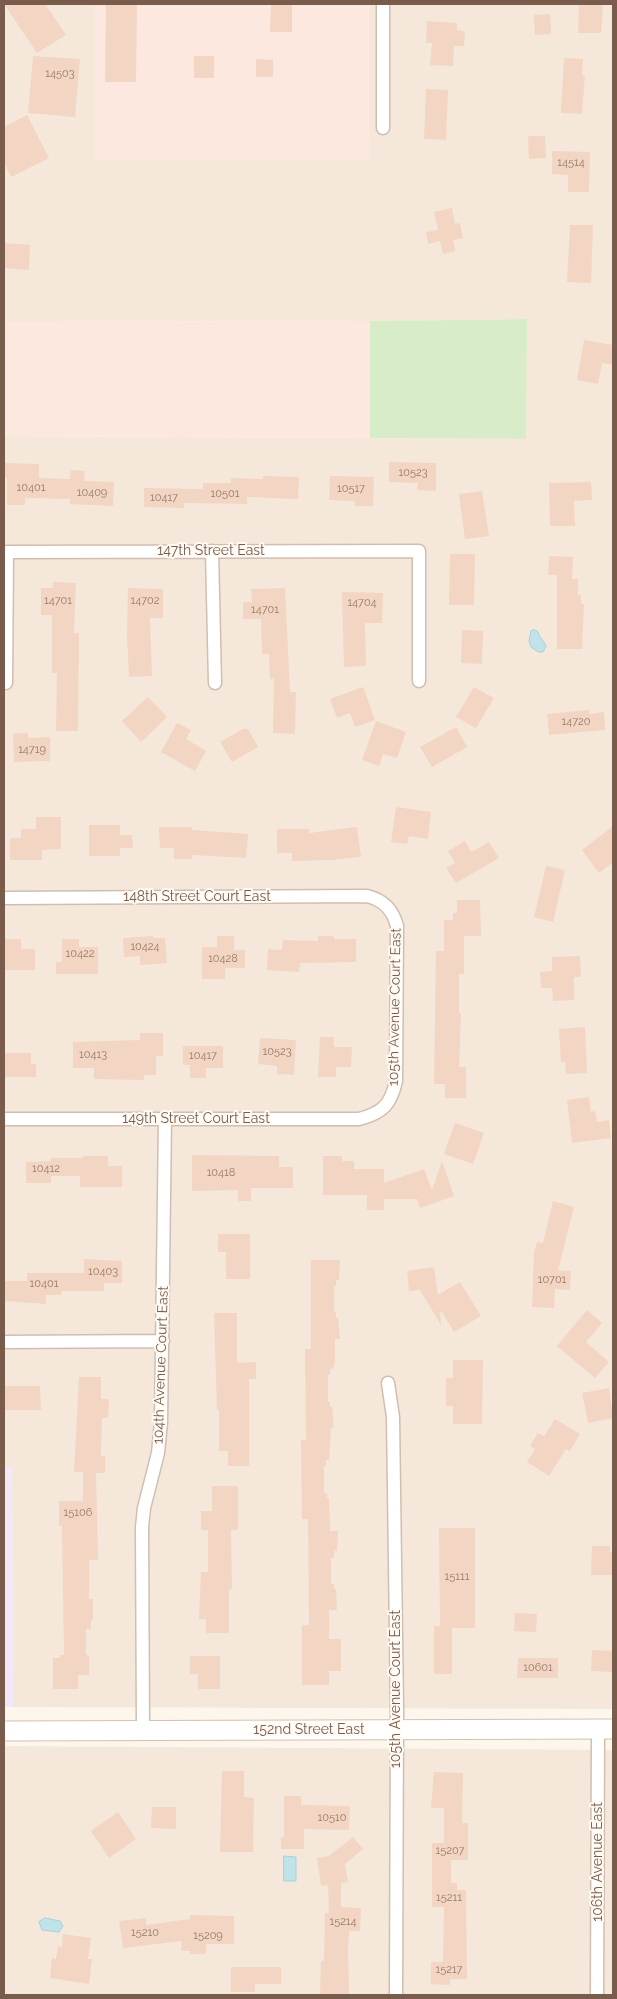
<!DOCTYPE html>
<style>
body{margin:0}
#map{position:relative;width:617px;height:1999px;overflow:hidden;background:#fdf6ec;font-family:Raleway,sans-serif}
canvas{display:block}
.frame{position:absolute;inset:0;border:5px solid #7a5c4d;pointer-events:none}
</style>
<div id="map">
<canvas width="617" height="1999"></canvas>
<div class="frame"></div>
</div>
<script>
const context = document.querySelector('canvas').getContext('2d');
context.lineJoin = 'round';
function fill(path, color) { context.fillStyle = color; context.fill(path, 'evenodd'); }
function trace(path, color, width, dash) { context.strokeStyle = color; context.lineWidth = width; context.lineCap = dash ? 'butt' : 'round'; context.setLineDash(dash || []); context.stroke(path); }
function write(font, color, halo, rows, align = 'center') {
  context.font = font + ' Raleway,sans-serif'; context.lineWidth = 4; context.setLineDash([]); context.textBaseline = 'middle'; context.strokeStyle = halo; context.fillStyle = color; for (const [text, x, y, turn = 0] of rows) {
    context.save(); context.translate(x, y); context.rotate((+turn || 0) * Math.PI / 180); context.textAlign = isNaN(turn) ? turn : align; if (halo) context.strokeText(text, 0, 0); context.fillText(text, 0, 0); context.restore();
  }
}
fill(new Path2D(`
 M4,4H95V160H369L370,4H613V1709L13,1707L12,1467H4V436L526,439V319L370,321L4,322Z
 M4,1746L613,1750V1995H4Z`), '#f5e8da');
fill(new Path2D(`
 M95,4H370V160H95Z
 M370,321V438L4,436V322Z`), '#fde8e0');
fill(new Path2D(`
 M4,1467H12L13,1707H4Z`), '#f3e8fa');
fill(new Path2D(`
 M527,319L526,439L370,438V321Z`), '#d8ecc9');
const water = new Path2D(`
 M535,630L538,632C539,638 544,640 546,646L543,652H538L531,647L529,641L531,631Z
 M284,1856L296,1857V1881H284Z
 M45,1918L60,1921L63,1926L59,1932L42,1930L39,1922Z`);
fill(water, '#bfe3e8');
trace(water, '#a5d3da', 1);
fill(new Path2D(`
 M4,4H45L66,35L37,53Z
 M106,4H137L136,82H105Z
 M271,4H292V32H270Z
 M579,4H603L601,33H578Z
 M550,14L551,34L535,35L534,15Z
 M427,21L457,23V30L465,31L464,46H454L453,66L430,65L432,43H426Z
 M33,56L80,59L75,117L28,113Z
 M194,56H214V78H194Z
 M564,58L583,59L582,75H585L582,114L561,113Z
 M256,59L273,60V77H256Z
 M426,89L448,90L446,140L424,139Z
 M27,115L49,158L11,177L4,162V127Z
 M528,136H545L546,158L529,159Z
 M552,151L590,152L589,192H568V175L552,174Z
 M452,208L455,224L460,223L463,238L453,240L455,251L443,254L440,241L428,244L426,232L438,230L434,212Z
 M570,225H593L591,283L567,282Z
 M4,243L30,245L29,270L4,268Z
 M584,340L613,345V365L602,363L598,384L577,380Z
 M389,462L436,463V491L417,490L418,483L389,482Z
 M4,463L39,464V478L70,479L71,470L85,471L84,481L114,482L113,506L70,504V499L25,498V505H7V478H4Z
 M263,476L299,477L298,499L247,497V504L184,503V508L144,507V488L203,489V483H231V478L263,479Z
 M330,476L374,477L373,506H355V501L329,500Z
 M591,482L592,500L574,501L575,526H550L549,483Z
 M482,491L489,536L465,539L459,494Z
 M450,554H475L474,605H449Z
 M549,556L573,557L572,579H578V595H581V604H584L582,649H557V575H548Z
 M53,582L76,583L74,633H79L78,731H56L57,673H52V615H41V588H53Z
 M128,588L163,589V618H150L152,676L129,677L127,634Z
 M285,588L290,692H296L295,734L273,733L274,679H270L269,654H262L261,619H243V602H252L251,589Z
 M342,592L383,593L382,623H365L366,666L344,667Z
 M462,630L483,631L482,664L461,663Z
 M363,687L375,720L355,727L350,713L337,718L330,699Z
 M474,687L494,698L476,728L456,717Z
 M148,697L167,717L141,742L122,721Z
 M589,710V714L604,712L605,730L549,735L547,714Z
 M376,721L406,732L397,758L383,754L379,766L362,760Z
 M177,723L191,730L186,739L206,751L195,771L161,752Z
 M456,727L467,747L432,767L420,747Z
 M243,729H248L258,747L232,762L220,742Z
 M28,733V738L50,737V761L14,762L13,734Z
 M396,807L431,812L428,839L409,836L407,844L391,842Z
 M36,817H61V849L42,850V860H10V838H21V829H36Z
 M89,825H120V835H132L133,848H120V856H89Z
 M613,826V862L599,873L582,850Z
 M159,827H192V830L248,834L246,858L192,855V859H174V848H160Z
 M357,827L361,857L331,860L292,861V853H277V829H309V833Z
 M465,841L471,852L489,842L499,858L456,883L446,868L455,863L448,851Z
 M546,866L565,870L553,922L534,917Z
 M457,900H480L481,936H464V974H459V1013H461L459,1067H466V1098H445V1084H434L436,951H444V920H453V913H457Z
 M153,936V938H165L167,963L140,965V956L124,957L123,938Z
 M217,936H234V950H245V968H225V979H202V947H217Z
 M318,936H334V939H356V962L300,963L299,972L267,970L268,949L282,950L283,940L318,941Z
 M4,939H21V949H35V970H4Z
 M62,939H79V947H98V974H56V962H62Z
 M580,956L581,977H574V1000L553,1001L552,988H541L540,972L552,971V957Z
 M585,1027L587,1073L566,1074L565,1062H561L559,1029Z
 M140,1033H163V1056H156V1075H144V1080L94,1079V1068H73V1042L140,1040Z
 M320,1037H334V1047H352L351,1067H336V1077H318Z
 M260,1038L296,1040L294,1075L277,1074V1066L258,1064Z
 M183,1046H223V1068H206V1078H190V1065H183Z
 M4,1053H31V1064H36V1077H4Z
 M589,1097L591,1112L595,1111L597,1122L609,1120L611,1138L572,1143L567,1100Z
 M455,1123L484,1133L473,1164L444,1154Z
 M192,1155L279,1156V1167H293V1188H251V1201H238V1190L192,1191Z
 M83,1156H108V1166H122V1187H80V1176H51V1183H26V1162L51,1161V1158H83Z
 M323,1156H342V1161H354V1169H384V1183L424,1169L432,1190L442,1161L454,1196L420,1208L417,1199H384V1210H367V1195H323Z
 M553,1201L574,1207L558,1270L571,1271L570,1290L555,1289L554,1308L532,1307L534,1252L537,1242L543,1243Z
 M218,1234H250V1279H226V1252H218Z
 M84,1259L122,1261V1283H104V1291H61V1295H46V1304L4,1301V1281H27V1273H84Z
 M311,1260H340L339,1280H336V1286H334V1312H336V1318H338L340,1339H335V1363L333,1369H330V1375H328V1402H330V1407H332L334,1428H331L329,1460H326V1466H324V1493H327V1498H329L330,1531H338L337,1551H334V1558H331V1584H334V1589H336L337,1610H329V1639H341V1671H329V1685H302V1625H309L308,1519H302L301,1440H306L305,1349H311Z
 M434,1267L438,1295L460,1282L481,1316L454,1332L442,1312L440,1313L441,1325L420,1290L409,1291L407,1271Z
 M587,1310L602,1323L586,1342L609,1362L595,1378L557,1346Z
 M214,1313H237V1363L256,1362V1379H249V1466H228V1451H219V1410H217Z
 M453,1360H483L482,1424H453V1406H446V1378H453Z
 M79,1377H101V1399H109L108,1418H102L101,1456H105V1473H96L98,1560H89V1599H93V1620H91V1629H86V1655H89V1675H78V1689H53V1658H60V1655H64L62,1526H59V1501H83V1472H74Z
 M4,1386H40L41,1410H4Z
 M609,1388L613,1418L588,1423L582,1393Z
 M555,1419L580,1434L570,1451L566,1449L549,1476L527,1462L535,1449L530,1446L538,1433L544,1436Z
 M212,1486H238V1530H231L232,1589H229V1633H206V1619H199L201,1572H208V1530H201V1511H212Z
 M439,1528H475V1628H452V1674H434V1626H440Z
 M592,1546H610V1552H613V1575H591Z
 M515,1613L537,1614L536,1632L514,1631Z
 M592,1650L613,1651V1672L591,1671Z
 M190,1656H220V1689H198V1674H190Z
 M518,1658H558V1678H517Z
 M222,1771H244V1797L254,1798L253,1852H220Z
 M434,1772L463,1773L462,1823H468V1860H451V1883H457V1890H466L467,1979H450V1985L431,1984V1962H443L444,1907H432V1843H444V1808H431Z
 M284,1796H301V1805L350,1806L349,1830L304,1829V1849H281V1837H284Z
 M152,1807H176V1829L151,1828Z
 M118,1812L136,1839L109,1858L91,1831Z
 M353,1837L363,1849L345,1864L348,1882L341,1883V1907L361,1908L360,1931H349L348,1950L349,1995H320L321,1961H324L325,1913H329L328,1885L321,1886L317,1858L329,1856Z
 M190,1915L234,1916V1944H206V1954H190V1951H181L182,1941L123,1948L119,1921L146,1918V1925L190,1919Z
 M63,1934L91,1938L88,1959H92L89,1984L50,1978L52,1958L56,1959L58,1946L62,1947Z
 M231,1967H281V1984H255V1992H231Z`), '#f3d5c3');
const street = new Path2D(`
 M383,128V4
 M212,551L215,683
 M4,552L419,551V681
 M6,683L7,552
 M4,898L367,896C384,900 393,910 397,926L396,1081C391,1104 383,1113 359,1119H4
 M4,1342L163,1341
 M388,1383L393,1417L397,1709L396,1995
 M143,1730L142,1527L144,1508L158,1453L161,1422L165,1119
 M597,1995L598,1729`);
const secondary = new Path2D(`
 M4,1731L613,1729`);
trace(street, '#d1beb0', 15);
trace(secondary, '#d6c0b0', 21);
trace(street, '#fff', 12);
trace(secondary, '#fff', 19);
write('11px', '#987a6a', null, [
 ["14503",60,74],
 ["14514",571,163],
 ["10523",413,473],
 ["10401",31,488],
 ["10517",351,489],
 ["10409",92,493],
 ["10501",225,494],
 ["10417",164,498],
 ["14701",58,601],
 ["14702",145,601],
 ["14704",362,603],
 ["14701",265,610],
 ["14720",576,722],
 ["14719",32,750],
 ["10424",145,947],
 ["10422",80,954],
 ["10428",223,959],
 ["10523",277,1052],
 ["10413",93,1055],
 ["10417",203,1056],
 ["10412",46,1169],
 ["10418",221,1173],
 ["10403",103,1272],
 ["10701",552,1280],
 ["10401",44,1284],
 ["15106",78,1513],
 ["15111",457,1577],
 ["10601",538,1668],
 ["10510",332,1818],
 ["15207",450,1851],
 ["15211",449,1898],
 ["15214",343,1922],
 ["15210",145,1933],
 ["15209",208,1936],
 ["15217",449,1970]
]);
write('14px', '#7a5c4d', '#fffaf3', [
 ["147th Street East",211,551],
 ["148th Street Court East",197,897],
 ["105th Avenue Court East",395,1007,-89],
 ["149th Street Court East",196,1119],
 ["104th Avenue Court East",161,1365,-88],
 ["105th Avenue Court East",396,1689,-90],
 ["152nd Street East",309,1730],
 ["106th Avenue East",598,1862,-90]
]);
</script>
